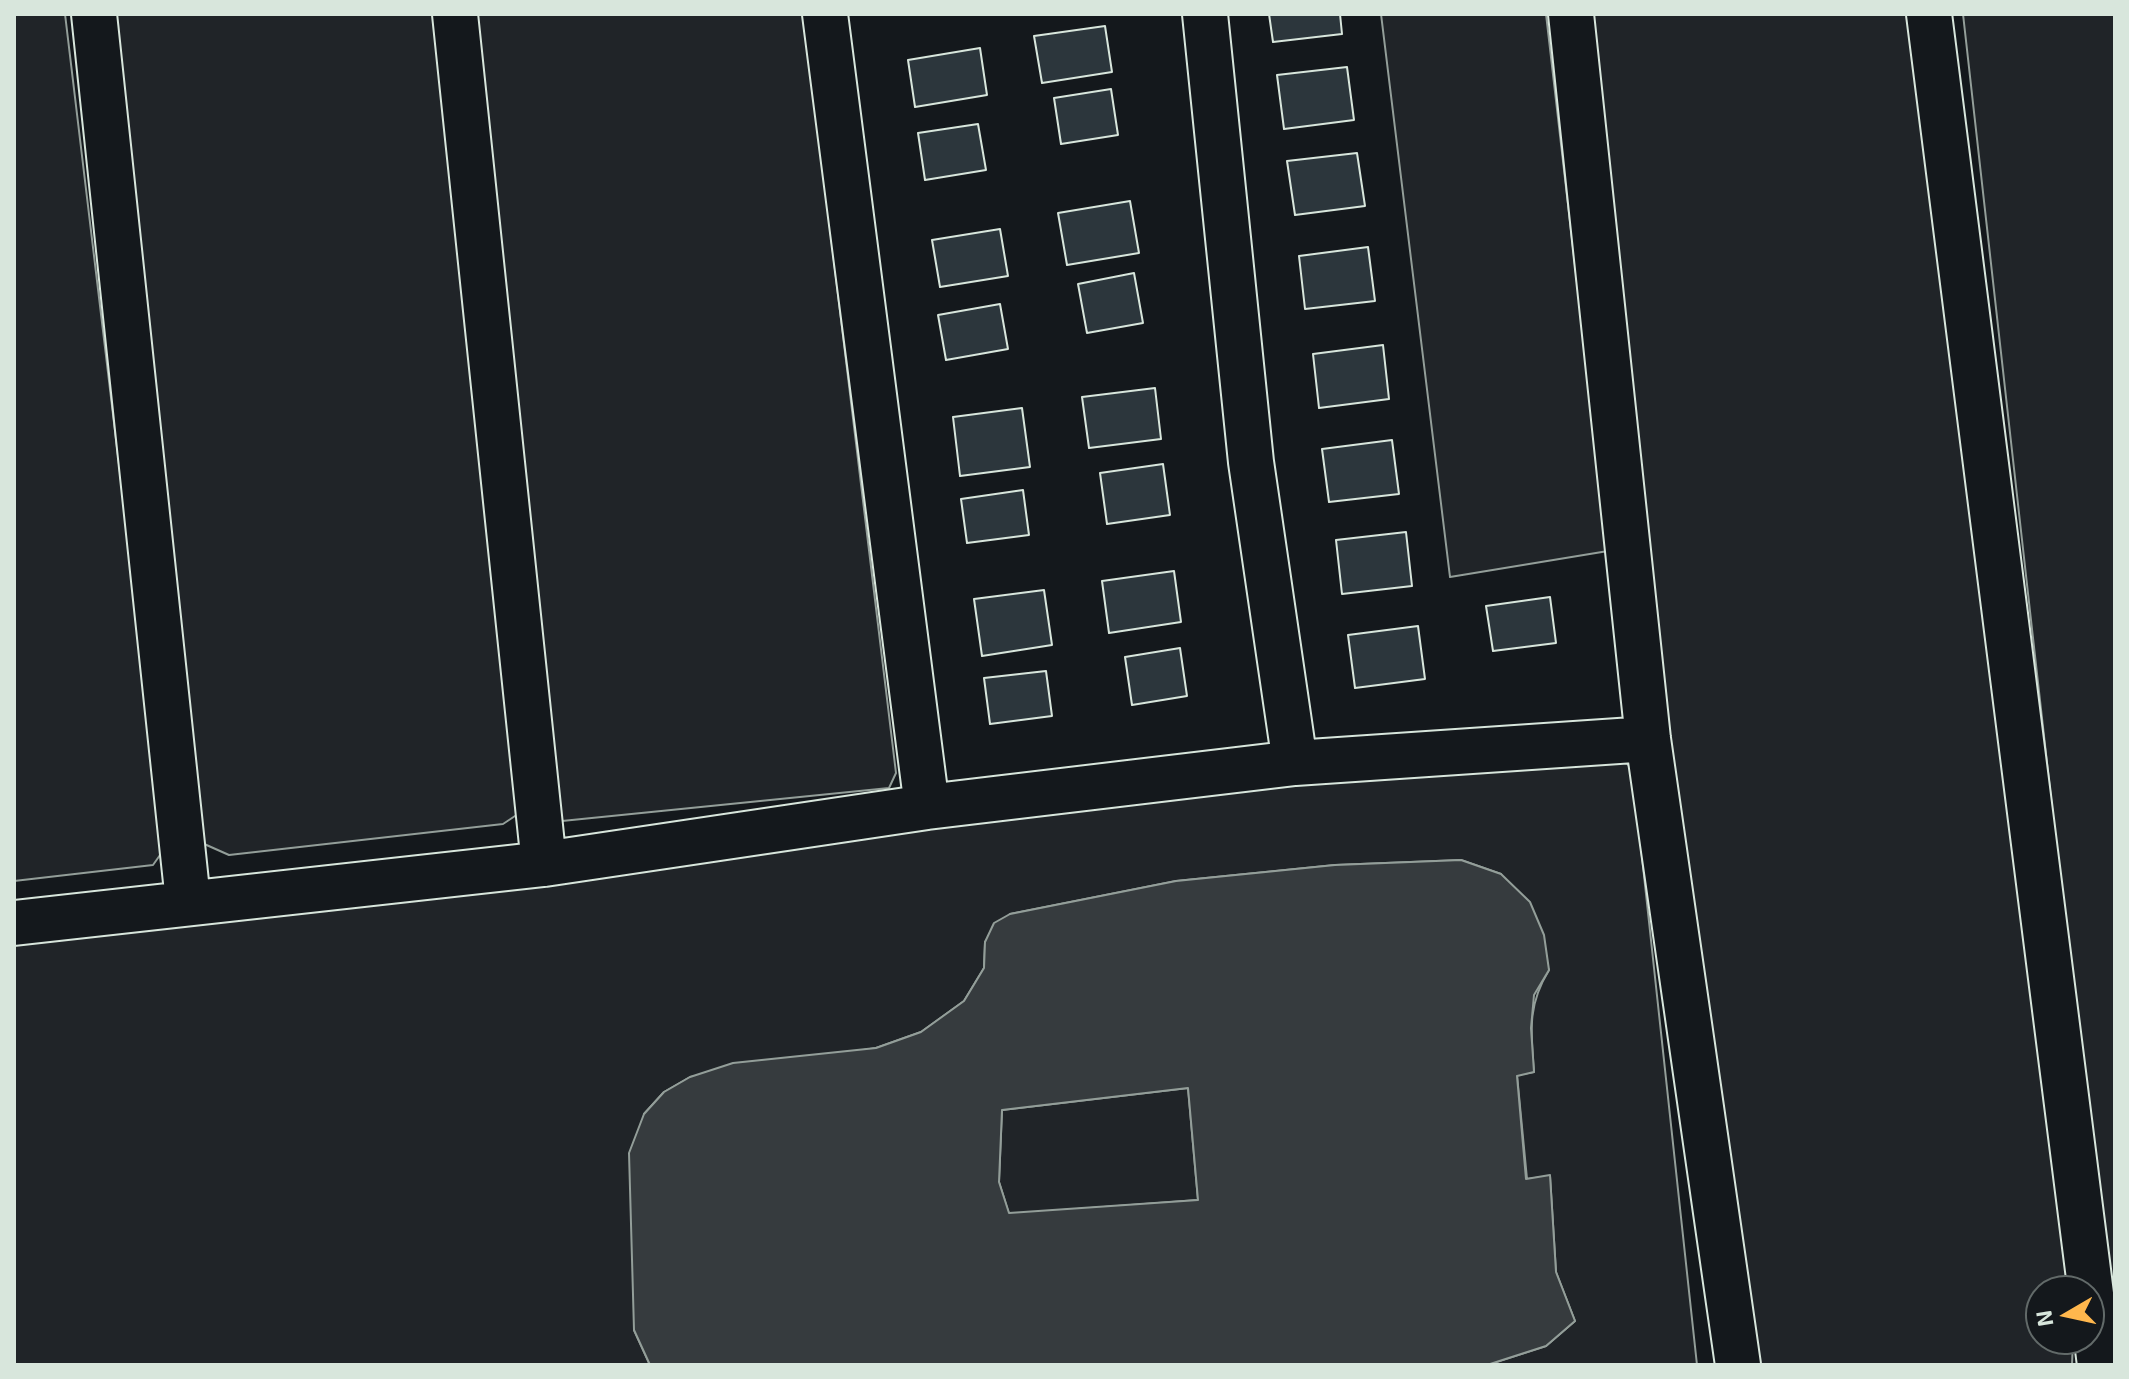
<!DOCTYPE html>
<style>
body{margin:0}
#map{position:relative;width:2129px;height:1379px;overflow:hidden;background:#14181c;font-family:"Exo 2",sans-serif}
canvas{display:block}
.frame{position:absolute;inset:0;border:16px solid #d8e6dc;pointer-events:none}
.north{position:absolute;left:2025px;top:1275px;width:80px;height:80px;box-sizing:border-box;background:#14181c;border:2px solid #626a69;border-radius:50%;rotate:261deg;font-size:22px;font-weight:700;line-height:32px;text-align:center;color:#d8e6dc}
.north::after{content:'';display:block;margin:auto;width:28px;height:36px;background:#ffb74d;clip-path:polygon(50% 0,100% 100%,50% 72%,0 100%)}
</style>
<div id="map">
<canvas width="2129" height="1379"></canvas>
<div class="frame"></div>
<div class="north">N</div>
</div>
<script>
const context = document.querySelector('canvas').getContext('2d');
context.lineJoin = 'round';
function fill(path, color) { context.fillStyle = color; context.fill(path, 'evenodd'); }
function trace(path, color, width, dash) { context.strokeStyle = color; context.lineWidth = width; context.lineCap = dash ? 'butt' : 'round'; context.setLineDash(dash || []); context.stroke(path); }
const green = new Path2D(`
 M14,14H65L165,848L153,865L14,881Z
 M92,14H433L522,786L521,812L503,824L229,855L202,843Z
 M461,14H804L896,773L889,788L562,821L551,800Z
 M1381,14H1546L1608,551L1450,577Z
 M1569,14H1924L2068,1291H2041V1339H2073L2072,1365H1726Z
 M1963,14H2115V1348L2112,1342Z
 M1621,751L1633,774L1697,1365H1487L1546,1346L1575,1321L1556,1272L1550,1176L1527,1179L1517,1075L1534,1072C1531,1031 1527,1006 1549,970L1501,874L1461,860L1335,865L1176,881L1010,914L985,942L984,968L964,1001L921,1032L876,1048L690,1077L664,1092L644,1114L634,1330L650,1365H14V914Z
 M1188,1088L1198,1200L1009,1214L999,1182L1002,1110Z`);
fill(green, '#202428');
trace(green, '#939e99', 2);
const water = new Path2D(`
 M1461,860L1501,874L1530,902L1544,935L1549,970L1534,995L1531,1028L1534,1072L1517,1076L1526,1179L1550,1175L1556,1272L1575,1321L1546,1346L1487,1365H650L634,1330L629,1153L644,1114L664,1092L690,1077L733,1063L876,1048L921,1032L964,1001L984,968L985,942L994,923L1010,914L1176,881L1335,865ZM1188,1088L1198,1200L1009,1213L999,1182L1002,1110Z`);
fill(water, '#363b3e');
trace(water, '#939e99', 2);
const building = new Path2D(`
 M1269,14H1340L1342,34L1273,42Z
 M1105,26L1112,72L1042,83L1034,36Z
 M980,48L987,95L915,107L908,60Z
 M1347,67L1354,120L1284,129L1277,75Z
 M1111,89L1118,135L1061,144L1054,98Z
 M978,124L986,170L925,180L918,133Z
 M1357,153L1365,206L1295,215L1287,161Z
 M1130,201L1139,253L1067,265L1058,213Z
 M1000,229L1008,276L940,287L932,240Z
 M1368,247L1375,301L1305,309L1299,256Z
 M1134,273L1143,323L1087,333L1078,284Z
 M1000,304L1008,349L946,360L938,315Z
 M1383,345L1389,399L1319,408L1313,354Z
 M1155,388L1161,439L1089,448L1082,397Z
 M1022,408L1030,467L960,476L953,417Z
 M1392,440L1399,494L1329,502L1322,449Z
 M1163,464L1170,515L1107,524L1100,473Z
 M1023,490L1029,535L967,543L961,499Z
 M1406,532L1412,586L1342,594L1336,540Z
 M1174,571L1181,622L1109,633L1102,581Z
 M1044,590L1052,645L982,656L974,599Z
 M1550,597L1556,643L1493,651L1486,606Z
 M1418,626L1425,679L1355,688L1348,635Z
 M1180,648L1187,696L1132,705L1125,657Z
 M1046,671L1052,716L990,724L984,678Z`);
fill(building, '#2c363c');
trace(building, '#d8e6dc', 2);
const minor = new Path2D(`
 M94,14L188,901
 M455,14L544,864
 M825,14L927,807
 M1205,14L1251,462L1295,763
 M1571,14L1648,739L1738,1365
 M1929,14L2100,1365
 M14,923L544,864L927,807L1295,763L1648,739`);
trace(minor, '#d8e6dc', 48);
trace(minor, '#14181c', 44);
</script>
